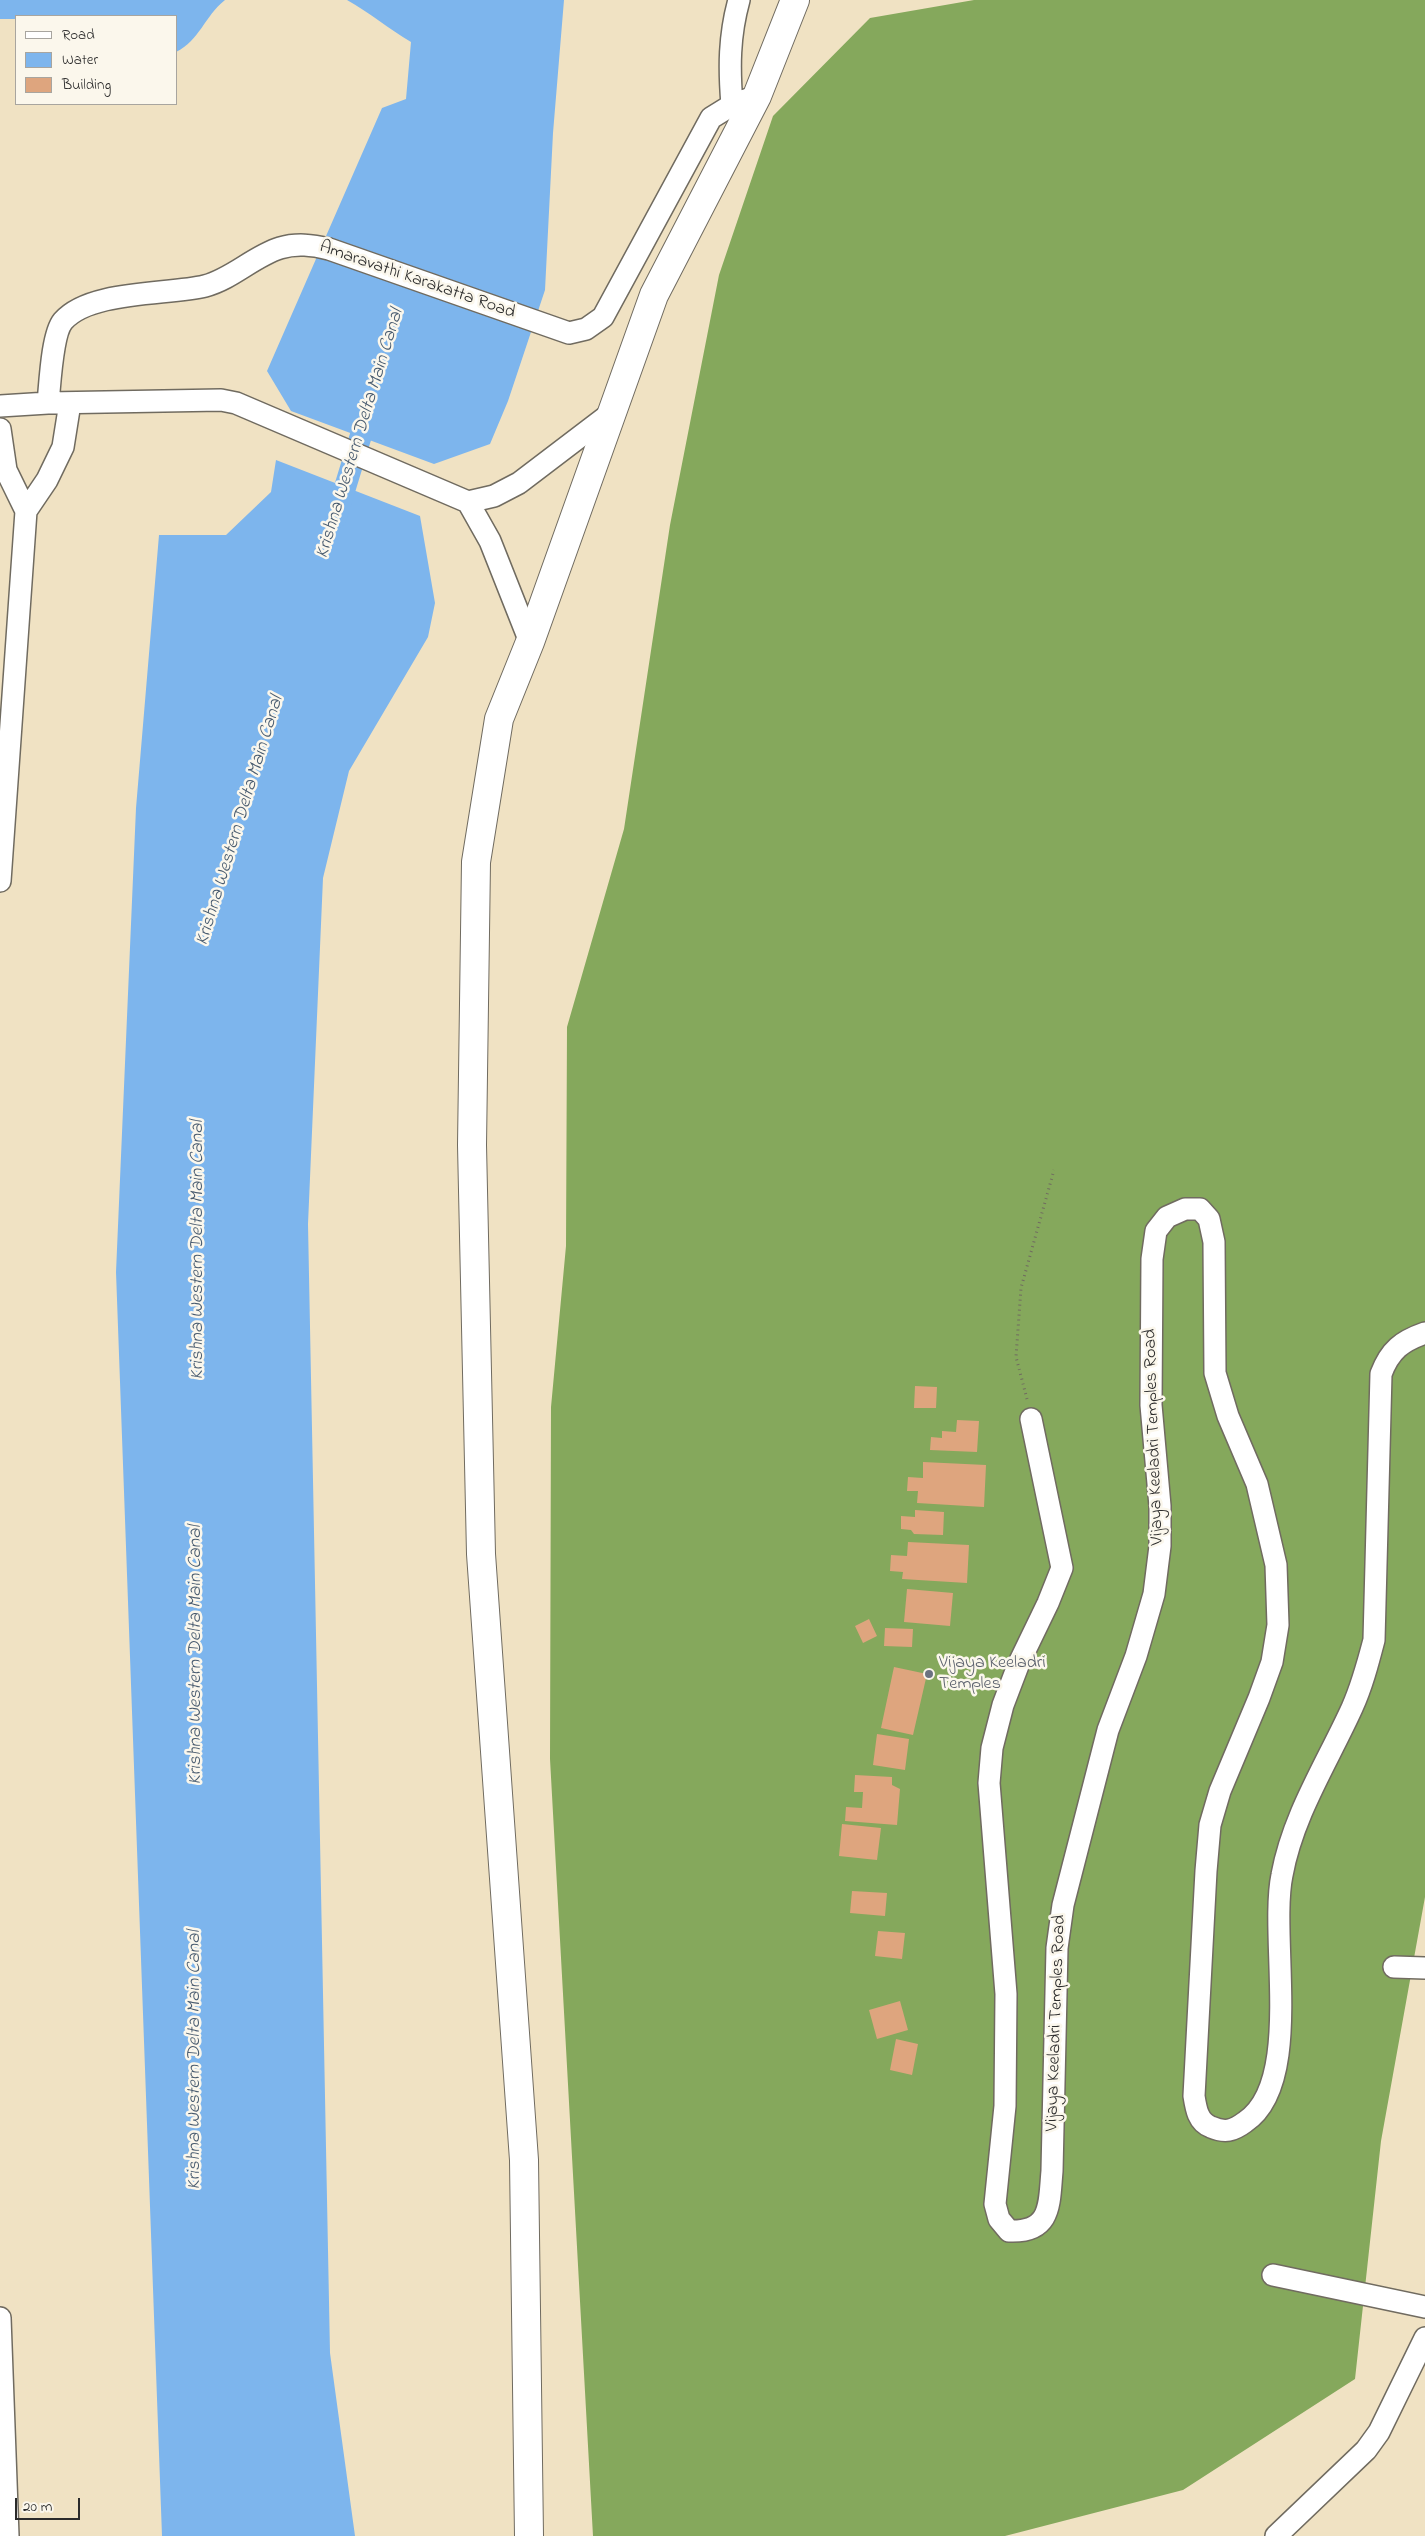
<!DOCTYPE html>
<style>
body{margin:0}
#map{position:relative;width:1425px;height:2536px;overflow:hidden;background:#f0e2c3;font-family:"Indie Flower",sans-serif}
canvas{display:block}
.legend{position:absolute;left:15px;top:15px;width:162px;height:90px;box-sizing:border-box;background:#fbf7ec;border:1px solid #a8a59f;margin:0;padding:6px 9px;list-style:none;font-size:15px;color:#2b2b2b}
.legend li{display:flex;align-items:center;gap:10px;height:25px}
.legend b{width:25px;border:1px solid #a8a59f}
.scale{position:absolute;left:15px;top:2498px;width:65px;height:22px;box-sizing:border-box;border:2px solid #2b2b2b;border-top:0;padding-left:6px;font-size:15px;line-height:18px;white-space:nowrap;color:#2b2b2b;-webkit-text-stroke:4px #fbf7ec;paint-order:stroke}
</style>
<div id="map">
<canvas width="1425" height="2536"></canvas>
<ul class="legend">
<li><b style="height:6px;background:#fff"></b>Road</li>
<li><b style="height:14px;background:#7db5ed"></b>Water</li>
<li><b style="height:14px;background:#dea57e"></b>Building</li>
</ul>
<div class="scale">20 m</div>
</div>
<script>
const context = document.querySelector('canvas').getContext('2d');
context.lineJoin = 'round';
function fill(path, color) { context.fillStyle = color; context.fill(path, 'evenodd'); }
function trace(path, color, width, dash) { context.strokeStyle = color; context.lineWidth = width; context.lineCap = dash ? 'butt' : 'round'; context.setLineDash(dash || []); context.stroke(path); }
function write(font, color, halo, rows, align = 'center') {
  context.font = font + ' "Indie Flower",sans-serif'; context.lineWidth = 5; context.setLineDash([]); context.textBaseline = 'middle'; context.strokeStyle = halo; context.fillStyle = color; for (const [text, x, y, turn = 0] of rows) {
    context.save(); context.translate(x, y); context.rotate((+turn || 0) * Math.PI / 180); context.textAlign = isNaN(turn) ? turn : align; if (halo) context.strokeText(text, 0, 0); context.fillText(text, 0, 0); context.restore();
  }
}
fill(new Path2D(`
 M974,0H1425V1897L1381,2141L1355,2379L1183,2490L1005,2536H593L550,1759L551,1407L566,1246L567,1027L624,829L670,525L719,275L773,116L870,18Z`), '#85a85c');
fill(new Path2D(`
 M0,0H225C204,17 200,40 176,52V16H16V19H0Z
 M347,0H564L553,133L545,290L508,401L490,444L434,464L291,411L267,371L382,108L406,99L411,42C389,29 370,13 347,0Z
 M276,460L420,516L435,603L428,637L349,771L323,878L308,1224L330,2353L355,2536H162L116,1272L136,808L159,535H226L271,492Z`), '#7db5ed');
trace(new Path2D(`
 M336,517L369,409`), '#7db5ed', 22);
fill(new Path2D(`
 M915,1386L937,1387L936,1408H914Z
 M957,1420L979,1421L977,1452L930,1450L931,1437L942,1438V1431L956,1432Z
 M923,1462L986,1465L984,1507L917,1503L918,1491H907L908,1477L923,1478Z
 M915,1510L944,1512L943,1535L914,1534L911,1530L901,1529V1516L915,1517Z
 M908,1542L969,1545L967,1583L902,1579L903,1572L890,1571L891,1555L907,1556Z
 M907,1589L953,1593L950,1626L904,1622Z
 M869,1619L877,1636L863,1643L855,1626Z
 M885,1628L913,1629L912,1647L884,1646Z
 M894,1667L927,1674L913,1735L881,1728Z
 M877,1734L909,1739L905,1770L873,1765Z
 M855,1775L892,1777V1785L900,1789L897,1825L845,1821L846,1807L862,1808L863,1792H854Z
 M842,1824L881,1828L877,1860L839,1856Z
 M852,1891L887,1893L885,1916L850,1913Z
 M878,1931L905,1933L902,1959L875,1956Z
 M900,2001L908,2030L877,2039L869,2010Z
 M896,2039L918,2044L912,2075L890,2070Z`), '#dea57e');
const minor = new Path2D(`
 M732,105C729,68 729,36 739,0
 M48,403C50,384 52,334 63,321C90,290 169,295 205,286C232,279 254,256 280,248C297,243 312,245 329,249L569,333L586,329L603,317L711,118L732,105L757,96
 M0,406L48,403L221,400L236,403L468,502L494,496L519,483L611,413
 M0,429L6,470L26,511L0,881
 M468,502L490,541L530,642
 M26,511L47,480L63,447L70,403
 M1031,1419L1062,1568L1048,1603L1019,1663L1003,1705L992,1748L989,1783L1006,1994L1005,2106L995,2204L999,2219L1009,2231C1052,2233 1049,2204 1052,2171L1057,1948L1063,1905L1108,1730L1136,1656L1154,1594L1160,1546V1506L1151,1405L1152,1259L1156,1231L1167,1217L1185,1209H1200L1209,1219L1214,1242L1215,1373L1228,1416L1257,1484L1276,1565L1278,1625L1272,1662L1259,1698L1220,1791L1210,1825L1206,1871L1194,2096C1196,2109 1198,2122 1211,2127C1225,2133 1233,2131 1245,2122C1304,2083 1269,1938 1282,1875C1293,1815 1327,1763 1352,1708C1362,1686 1368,1663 1374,1640L1381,1374C1390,1350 1402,1341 1425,1333
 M1394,1967L1425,1968
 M1273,2275L1425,2307
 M0,2318L8,2536
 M1276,2536L1366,2450L1379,2432L1425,2338`);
const major = new Path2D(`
 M529,2536L524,2160L481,1554L472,1145L476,862L499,719L530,642L654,295L757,96L795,0`);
trace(minor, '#706b60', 24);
trace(major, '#706b60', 30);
trace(new Path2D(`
 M1027,1399L1016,1357L1021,1288L1054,1170`), '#706b60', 3, [1, 4]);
trace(minor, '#fff', 21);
trace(major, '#fff', 28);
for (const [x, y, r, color] of [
 [929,1674,5,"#6b7280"]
]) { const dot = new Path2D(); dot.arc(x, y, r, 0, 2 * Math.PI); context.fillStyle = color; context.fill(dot); trace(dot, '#fbf7ec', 2); }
write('18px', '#2b2b2b', '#fbf7ec', [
 ["Amaravathi Karakatta Road",417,281,19],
 ["Vijaya Keeladri Temples Road",1155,1437,-92],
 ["Vijaya Keeladri Temples Road",1057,2023,-88]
]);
write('18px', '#5b616d', '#fbf7ec', [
 ["Vijaya Keeladri",939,1664],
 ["Temples",939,1685]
], 'left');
write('italic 19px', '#485b6f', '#fbf7ec', [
 ["Krishna Western Delta Main Canal",361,434,-73],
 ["Krishna Western Delta Main Canal",241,821,-73],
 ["Krishna Western Delta Main Canal",199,1250,-90],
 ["Krishna Western Delta Main Canal",197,1655,-90],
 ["Krishna Western Delta Main Canal",196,2060,-90]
]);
</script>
